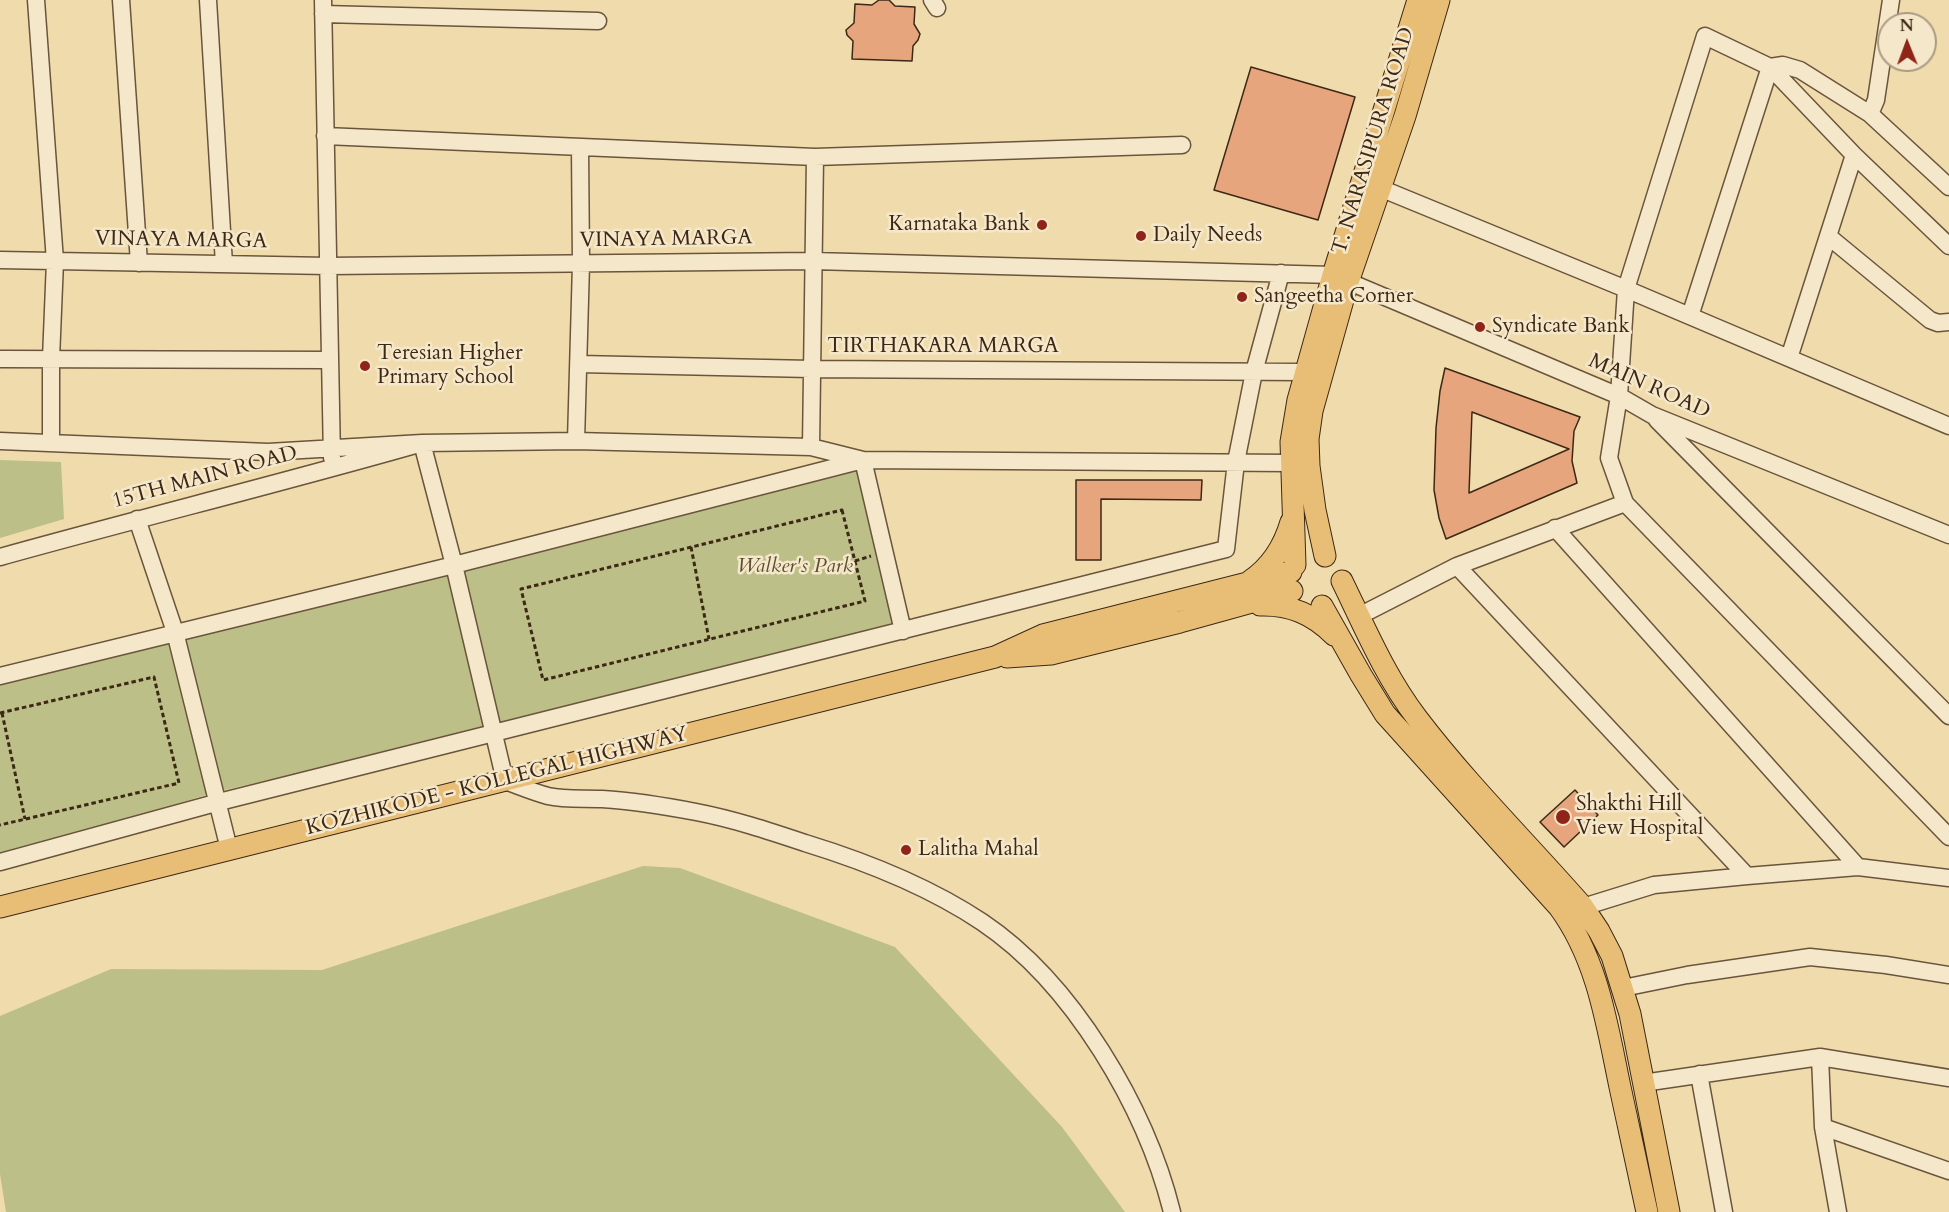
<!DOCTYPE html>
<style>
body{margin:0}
#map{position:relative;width:1949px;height:1212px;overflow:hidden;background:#f0dbad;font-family:Cardo,serif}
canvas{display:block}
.north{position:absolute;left:1877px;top:12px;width:60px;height:60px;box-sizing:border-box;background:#f5e8ca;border:2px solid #ab9b82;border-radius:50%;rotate:359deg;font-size:16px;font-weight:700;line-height:24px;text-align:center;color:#3d2816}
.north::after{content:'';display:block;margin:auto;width:21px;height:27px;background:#8f2418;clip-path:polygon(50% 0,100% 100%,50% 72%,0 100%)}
</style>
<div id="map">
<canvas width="1949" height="1212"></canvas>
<div class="north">N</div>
</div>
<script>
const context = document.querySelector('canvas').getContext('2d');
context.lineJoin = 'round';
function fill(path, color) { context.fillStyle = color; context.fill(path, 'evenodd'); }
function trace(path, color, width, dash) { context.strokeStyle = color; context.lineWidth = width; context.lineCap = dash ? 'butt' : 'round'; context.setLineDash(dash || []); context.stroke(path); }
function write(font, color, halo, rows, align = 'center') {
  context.font = font + ' Cardo,serif'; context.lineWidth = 5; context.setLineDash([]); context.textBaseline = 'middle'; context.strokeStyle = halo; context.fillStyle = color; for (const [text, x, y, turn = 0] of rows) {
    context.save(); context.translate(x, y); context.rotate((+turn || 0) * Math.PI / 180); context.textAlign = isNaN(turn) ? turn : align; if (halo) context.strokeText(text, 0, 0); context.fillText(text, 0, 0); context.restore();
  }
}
fill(new Path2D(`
 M0,460L61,462L64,519L0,538Z
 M863,460L903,631L492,729L216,792L0,857V679Z
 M643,866L680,868L895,947L1062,1127L1125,1212H6L0,1174V1016L111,969L322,970Z`), '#bdbf88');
const building = new Path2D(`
 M879,0H889L895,6L915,7L914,24L920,34L918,40L913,46L912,61L852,59L853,41L847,35L846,30L854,23L855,4L872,5Z
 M1251,67L1355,97L1318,220L1214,190Z
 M1445,368L1580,417L1574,431L1572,461L1577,483L1446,539L1439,518L1434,490L1436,428L1440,391ZM1472,412L1569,449L1469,493Z
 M1076,480H1202L1201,500L1101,499V560H1076Z
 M1575,790L1598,815L1564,847L1540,822Z`);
fill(building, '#e6a57d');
trace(building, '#3d2816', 1.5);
const minor = new Path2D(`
 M36,0L55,261L51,359V443
 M121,0L139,263
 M208,0L224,264
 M323,0L332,458
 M932,0L937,8
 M323,14L598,21
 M1870,114L1876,100L1891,0
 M325,136L815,157L1182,145
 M1380,188L1626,289L1949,426
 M1828,236L1930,320L1938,323L1949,322
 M1949,246L1854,155L1770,67L1705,36L1626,289L1619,396L1609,458L1625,503L1949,837
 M0,260L328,266L813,261L1333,275L1619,396L1652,415L1949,535
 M1690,316L1770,67L1783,65L1800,70L1870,114L1949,187
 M1789,358L1854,155
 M0,359L330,360
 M579,364L811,369L1306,372
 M1657,420L1949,716
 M0,441L268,452L422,443L576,441L811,447L863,460L1291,463
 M576,441L581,264L580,147
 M811,447L815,157
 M137,519L175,632L229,849
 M1555,528L1858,867
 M0,557C140,518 282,483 422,443L454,565L505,781C519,786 533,792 548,796C565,800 585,798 602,799C633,801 665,806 696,812C733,819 769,831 805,843C867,862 928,886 982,922C1073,983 1146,1108 1172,1212
 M1457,566L1747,876
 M1359,616L1457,566L1625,503
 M0,676L454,565L863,460L903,631
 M0,862L219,802L1226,549L1236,462L1254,372L1281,273
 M1583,907L1654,885L1747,876L1858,867L1949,878
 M1623,988L1687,975L1810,957L1886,965L1949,975
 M1820,1057L1823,1127L1838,1212
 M1699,1074L1724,1212
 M1643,1083L1820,1057L1949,1078
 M1823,1127L1949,1171`);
const major = new Path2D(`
 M1325,556L1315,510L1309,466L1308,439L1312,411L1348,282L1405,116L1439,0
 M1295,565L1291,442L1298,400L1333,275L1418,0
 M1250,581C1271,567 1284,546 1291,522
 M1342,581C1365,628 1385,676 1417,718C1468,785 1528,844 1583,907L1599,931L1612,956L1630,1014L1669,1212
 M1260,605C1290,604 1313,614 1334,635
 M1322,606L1361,675L1385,714L1559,907C1598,960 1607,1025 1620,1087C1629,1129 1638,1170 1647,1212
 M1007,657L1051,654L1180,622L1292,591
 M0,907L995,657L1043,635L1291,572`);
trace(minor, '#6a553c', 19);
trace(major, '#3d2816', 23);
trace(new Path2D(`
 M842,510L865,601L543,680L521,589Z
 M691,547L709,639
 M855,561L871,556
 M0,713L154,677L179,783L0,825
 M2,713L25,819`), '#3d2816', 3, [4.5, 3]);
trace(minor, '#f5e8ca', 16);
trace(major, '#e8be76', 21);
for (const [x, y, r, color] of [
 [1042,225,6,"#8f2418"],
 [1141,236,6,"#8f2418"],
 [1242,297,6,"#8f2418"],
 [1480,327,6,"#8f2418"],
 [365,366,6,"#8f2418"],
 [1563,817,8,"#8f2418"],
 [906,850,6,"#8f2418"]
]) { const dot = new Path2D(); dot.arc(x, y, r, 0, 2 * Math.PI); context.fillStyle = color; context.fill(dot); trace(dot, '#f5e8ca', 2); }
write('21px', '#3d2816', '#f5e8ca', [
 ["T. NARASIPURA ROAD",1374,141,-73],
 ["VINAYA MARGA",666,240,-1],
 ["VINAYA MARGA",181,241,1],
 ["TIRTHAKARA MARGA",943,347],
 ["MAIN ROAD",1649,387,24],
 ["15TH MAIN ROAD",205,478,-15],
 ["KOZHIKODE - KOLLEGAL HIGHWAY",497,782,-14]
]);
write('21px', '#3d2816', '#f5e8ca', [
 ["Karnataka Bank",1030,225,"right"],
 ["Daily Needs",1153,236],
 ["Sangeetha Corner",1254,297],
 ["Syndicate Bank",1492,327],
 ["Teresian Higher",377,354],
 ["Primary School",377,378],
 ["Shakthi Hill",1576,805],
 ["View Hospital",1576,829],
 ["Lalitha Mahal",918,850]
], 'left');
write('italic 21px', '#5d4e32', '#f5e8ca', [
 ["Walker's Park",795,567]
]);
</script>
